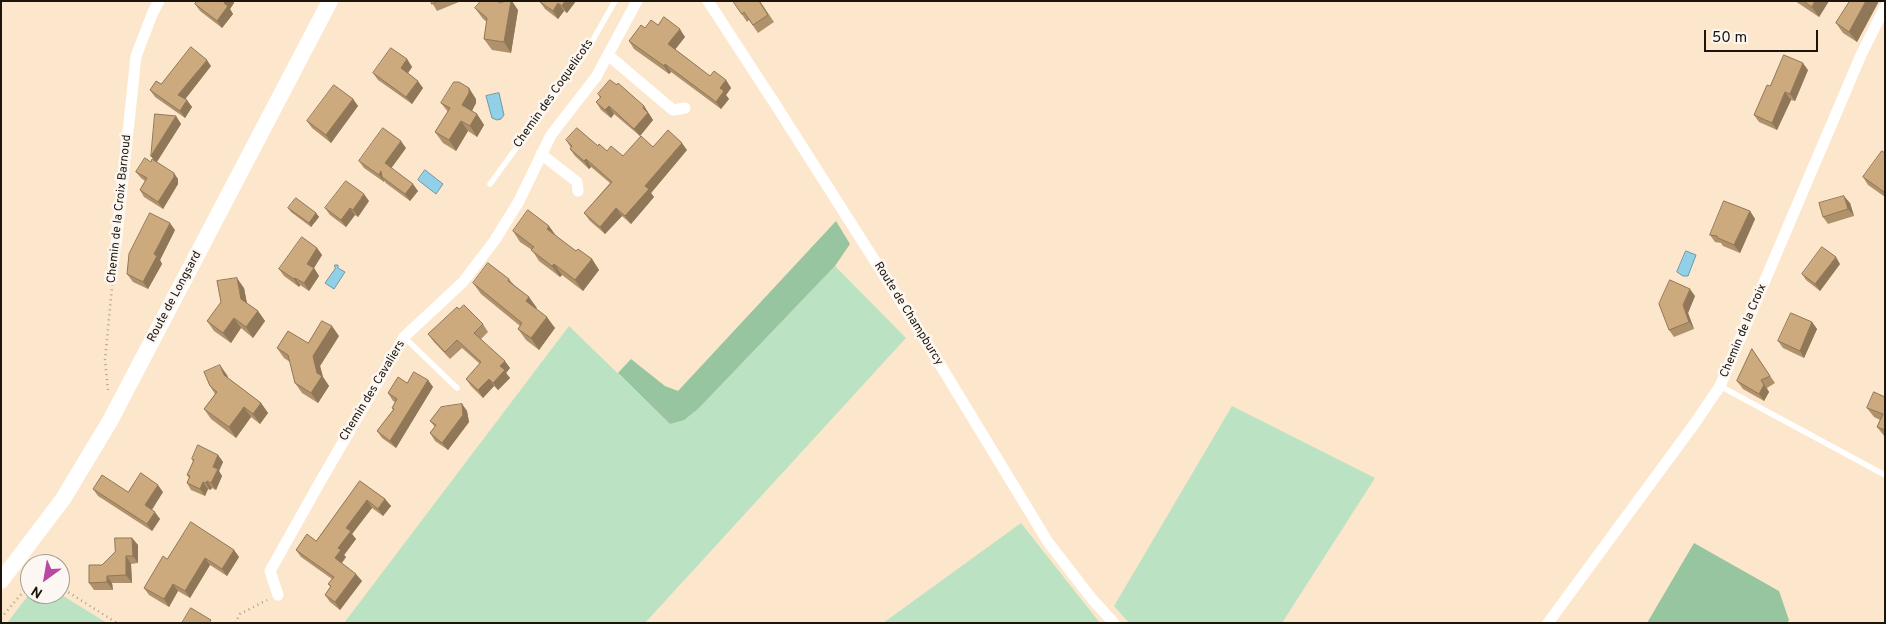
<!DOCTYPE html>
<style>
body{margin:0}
#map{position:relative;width:1886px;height:624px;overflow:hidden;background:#fde7cc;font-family:Overpass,sans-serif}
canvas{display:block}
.frame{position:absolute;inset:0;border:2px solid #1c150b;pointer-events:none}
.north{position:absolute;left:20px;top:554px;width:50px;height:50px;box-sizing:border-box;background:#fcf7f2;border:1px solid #a29d96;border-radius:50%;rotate:212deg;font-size:14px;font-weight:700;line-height:20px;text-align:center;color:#1c150b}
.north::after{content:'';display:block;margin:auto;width:18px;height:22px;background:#b848a4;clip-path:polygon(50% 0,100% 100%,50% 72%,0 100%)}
.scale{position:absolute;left:1704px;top:30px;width:114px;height:22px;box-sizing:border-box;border:2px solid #1c150b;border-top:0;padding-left:6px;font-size:15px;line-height:18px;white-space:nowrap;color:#1c150b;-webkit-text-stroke:4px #fcf7f2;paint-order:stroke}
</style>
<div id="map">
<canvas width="1886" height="624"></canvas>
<div class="frame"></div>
<div class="north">N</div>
<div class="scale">50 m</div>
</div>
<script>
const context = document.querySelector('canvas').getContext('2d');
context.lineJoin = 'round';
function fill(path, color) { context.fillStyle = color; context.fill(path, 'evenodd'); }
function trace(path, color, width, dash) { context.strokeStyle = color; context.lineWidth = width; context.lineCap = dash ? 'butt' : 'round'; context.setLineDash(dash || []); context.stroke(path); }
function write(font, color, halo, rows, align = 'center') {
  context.font = font + ' Overpass,sans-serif'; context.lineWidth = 5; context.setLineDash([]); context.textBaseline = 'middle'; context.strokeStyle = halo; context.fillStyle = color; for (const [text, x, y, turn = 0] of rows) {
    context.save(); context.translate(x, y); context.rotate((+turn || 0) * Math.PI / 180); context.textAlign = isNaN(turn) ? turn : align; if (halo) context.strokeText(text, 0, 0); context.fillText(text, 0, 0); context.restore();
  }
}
fill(new Path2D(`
 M835,266L906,338L645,623H344L569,326L670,424L699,408Z
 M1232,406L1375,478L1282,623H1129L1114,606Z
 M1021,523L1100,623H883Z
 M30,593L60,594L107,623H7Z`), '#bbe3c3');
fill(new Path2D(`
 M836,221L850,244L835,266L699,408L684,420L670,424L618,373L631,359L665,386L678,391Z
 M1694,543L1779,591L1789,620L1787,623H1647Z`), '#97c5a0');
const water = new Path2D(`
 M499,93L504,115L501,119L497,120L492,118L486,96Z
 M425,170L443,184L436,194L418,180Z
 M1686,251L1696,255L1688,276H1683L1677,272Z
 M335,265H338V268L345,272L334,289L325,283L335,269Z`);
fill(water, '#91d0e7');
trace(water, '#6e98a5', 1);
trace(new Path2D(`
 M108,390L105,360L115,256
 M60,587L117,623
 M1,618L29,585V570
 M235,623L240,614L267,600`), '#ae9d88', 2.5, [1, 4]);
trace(new Path2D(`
 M490,184L585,54L615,1
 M404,337L457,388
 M1720,386L1885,475`), '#fff', 5.5);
trace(new Path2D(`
 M708,1L777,107L922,335L1048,542L1092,599L1114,623
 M608,55L673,110L685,108
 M541,154L577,182L578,191
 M116,245L136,56L153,12L159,1
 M278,595L270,571L320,482L404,337L463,282L495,240L519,201L551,135L596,77L637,1
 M1548,623L1695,423L1720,386L1861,55L1885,7`), '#fff', 11);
trace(new Path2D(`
 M1,581L63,499L110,421L330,1`), '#fff', 16);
fill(new Path2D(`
 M197,1H233L234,3L230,9L233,14L222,28L200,11L195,4Z
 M431,1H459V2L437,11Z
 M576,1L567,13L564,11L558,19L545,9L540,2Z
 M733,1H760L774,22L758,33L749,20L747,22Z
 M1795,1H1829L1819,17Z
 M1850,1H1879L1857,42L1843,33L1836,23Z
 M500,3L518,10L511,53L492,50L484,39L487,22L483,19L475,8Z
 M658,25L685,37L675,49L710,76L726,80L731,88L726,95L729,99L721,109L671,72L669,74L634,49L629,41L645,28Z
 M407,59L412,67L408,73L423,88L412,104L378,80L373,73Z
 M211,66L185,99L192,107L185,118L155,97L150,90L161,84Z
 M1808,70L1795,101L1791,100L1777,130L1759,122L1754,115L1770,86Z
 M598,94L644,106L653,120L640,136L614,114L611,118L601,110L596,102L600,98Z
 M353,99L358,106L331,143L312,128L307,121Z
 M476,99V103L472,111L477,114L484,125L477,137L468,131L456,151L443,143L435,132L448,112L441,103Z
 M176,116L181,124L157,162L178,179V184L163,209L144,197L140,190L145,181L141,178L136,172L154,160L151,156Z
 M566,140L598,146L607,151L623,156L653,147L687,150L651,193L654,197L631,224L622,216L605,234L590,221L584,213L610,183L591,167L589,169L575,156L570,149L571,148Z
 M406,148L391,168L418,191L410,201L387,184L384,181V182L364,168L359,161Z
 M1885,153V197L1868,185L1863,177Z
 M369,201L358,217L355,215L346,227L330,215L325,208Z
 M1850,203L1854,216L1828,224L1823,217Z
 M288,208L316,213L319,217L311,227L291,212Z
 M1750,211L1755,219L1740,253L1723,246L1721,243L1715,242L1710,235Z
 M175,230L160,260L162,264L148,289L133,282L127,274Z
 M513,231L557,237L576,251L592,259L599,270L583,291L562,275L560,277L539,261L532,250L520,242Z
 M317,248L322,255L314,268L319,276L309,291L300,285L299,287L284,276L279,269Z
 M1840,264L1820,291L1806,280L1802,274Z
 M509,279L514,285L529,297L536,309L555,328L539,350L526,340L518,329L520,326L481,294L473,283Z
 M244,288L247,303L258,311L265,321L253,338L241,328L231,343L214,331L207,321Z
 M1695,296L1688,313L1694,329L1674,337L1669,330Z
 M459,309L483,324L488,332L481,339L510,368L506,373L510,378L498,390L494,386L483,398L471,386L466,379L480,364L462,348L450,359L434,342L428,334Z
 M1812,322L1817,329L1804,358L1783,348L1778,341Z
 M339,336L320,366L323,377L329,386L318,403L302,393L295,383L290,362L284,358L277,348L308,343Z
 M1752,349L1775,383L1767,388L1769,392L1764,401L1743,389L1737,381Z
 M227,375L228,378L261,403L268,413L260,424L251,417L236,438L211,419L204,409L215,394L210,386Z
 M428,380L433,387L396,448L382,438L377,431L393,410L392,408L395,402L393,401L388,393L407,383Z
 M1885,397V437L1877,427L1880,420L1874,417L1867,408Z
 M462,404L467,411L469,422L448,450L435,441L430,433L435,427L430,421Z
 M218,455L223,462L219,471L222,476L216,490L212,488L210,490L208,489L205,496L191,490L187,483L189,478L187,475L193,462L192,459Z
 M360,481L385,499L391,506L383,516L372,508L352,534L356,539L344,555L346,557L342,563L362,581L340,610L330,602L325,595L331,587L328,584L332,579L301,557L296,550L316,541Z
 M93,489L128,492H163L152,510L160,519L152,531L98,496Z
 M132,538L138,545V563L131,564L132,583H112L113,590H94L89,583L102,565Z
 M234,550L239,557L227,576L210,565L190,598L178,591L169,607L149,595L144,588L167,559Z`), '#af926c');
fill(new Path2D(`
 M225,1H233L234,3L230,9L233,14L222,28L217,21Z
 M511,1H512L518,10L511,53L504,42Z
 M565,1H576L567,13L562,6Z
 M1815,1H1829L1819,17L1812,7Z
 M1866,1H1879L1857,42L1849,32Z
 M558,3L564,11L558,19L553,11Z
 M680,29L685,37L674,51L668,44Z
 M407,59L412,67L406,76L401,68Z
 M207,60L211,66L183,102L178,95Z
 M1803,63L1808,70L1795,101L1790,94Z
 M665,64L671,72L669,74L664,66Z
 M726,80L731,88L726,95L729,99L721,109L716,102L720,88Z
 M418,81L423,88L412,104L406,97Z
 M469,88L476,99V103L469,116L462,105Z
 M1785,92L1791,100L1777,130L1772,123Z
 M353,99L358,106L331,143L326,135Z
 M187,100L192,107L185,118L180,111Z
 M609,106L614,114L611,118L605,110Z
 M644,106L653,120L640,136L634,129L643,108Z
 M477,114L484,125L477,137L470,126Z
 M176,116L181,124L156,163L151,156Z
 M461,121L468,131L456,151L449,140Z
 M401,141L406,148L390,170L385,163Z
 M682,143L687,150L651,193L654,197L631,224L625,216L645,186Z
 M586,159L591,167L589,169L584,161Z
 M381,171L382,177L384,181V182L379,175Z
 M174,173L178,179V184L163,209L158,202Z
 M413,184L418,191L410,201L405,194Z
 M364,194L369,201L358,217L353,210Z
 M1844,196L1850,203L1854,216L1848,209Z
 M350,208L355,215L346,227L341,220Z
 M616,208L622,216L605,234L600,227Z
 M1750,211L1755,219L1740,253L1734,245Z
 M316,213L319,217L311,227L309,223Z
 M170,223L175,230L160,260L162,264L148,289L143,282L154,254Z
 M549,226L557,237L547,229Z
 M317,248L322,255L312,271L307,264Z
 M1836,257L1840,264L1820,291L1815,284Z
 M592,259L599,270L583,291L575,280Z
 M554,264L562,275L560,277L552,266Z
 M314,268L319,276L309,291L304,283Z
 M237,278L244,288L248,309L241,299Z
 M295,278L300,285L299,287L294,279Z
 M1690,289L1695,296L1688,313L1694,329L1689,322L1683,305Z
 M529,297L537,308L534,312L526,301Z
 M258,311L265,321L253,338L246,327Z
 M547,317L555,328L539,350L531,338Z
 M234,318L241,328L231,343L223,333Z
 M1812,322L1817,329L1804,358L1800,351Z
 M332,326L339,336L320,366L323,377L329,386L318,403L311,393L317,373L313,356Z
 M505,361L510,368L506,373L510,378L498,390L493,383L500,366Z
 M220,365L227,375L231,386L224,375Z
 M489,379L494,386L483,398L478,390Z
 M428,380L433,387L396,448L390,441Z
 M1761,380L1769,392L1764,401L1759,394Z
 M261,403L268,413L260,424L253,414Z
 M462,404L467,411L469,422L448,450L442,443Z
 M244,407L251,417L236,438L229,427Z
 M218,455L223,462L219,471L222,476L216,490L211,483L213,467Z
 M207,481L212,488L210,490L206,483Z
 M203,482L208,489L205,496L200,489Z
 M158,485L163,492L150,512L145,505Z
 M385,499L391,506L383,516L378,509Z
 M367,500L372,508L352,534L356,539L344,555L346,557L340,565L335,558L346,528Z
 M155,512L160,519L152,531L147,524Z
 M132,538L138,545V563L133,556Z
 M234,550L239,557L227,576L222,569Z
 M126,556L131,564L132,583L126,575Z
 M205,558L210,565L190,598L185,591Z
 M356,574L362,581L340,610L335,602Z
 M107,576L112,583L113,590L107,582Z
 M173,584L178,591L169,607L164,599Z`), '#8f7758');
const building = new Path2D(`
 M197,1H225L224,3L228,6L217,21L195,4Z
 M431,1H438L432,4Z
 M481,1H497L500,3L505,1H511L504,42L484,39L487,18L475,8Z
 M540,1H565L562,6L558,3L553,11L540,2Z
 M733,1H759L768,15L753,25L744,12L742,14Z
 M1804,1H1815L1812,7Z
 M1850,1H1866L1849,32L1836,23Z
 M664,17L680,29L668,44L710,76L714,71L726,80L720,88L724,91L716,102L665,64L664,66L629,41L641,25L645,28L651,20L658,25Z
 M191,47L207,60L178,95L187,100L180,111L150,90L156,81L161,84Z
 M391,48L407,59L401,68L418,81L406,97L373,73Z
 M1784,55L1803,63L1790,94L1785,92L1772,123L1754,115L1767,85L1770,86Z
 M610,80L617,85L618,83L644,106L643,108L648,113L634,129L609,106L605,110L596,102L601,97L598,94Z
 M454,82H459L469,88V93L462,105L477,114L470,126L461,121L449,140L435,132L450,108L441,103Z
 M334,85L353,99L326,135L307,121Z
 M155,114L176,116L151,156Z
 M383,128L401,141L385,163L413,184L405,194L382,177L381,171L379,175L359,161Z
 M577,128L598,146L599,144L607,151L611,146L623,156L641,136L653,147L668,130L682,143L645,186L649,189L625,216L616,208L600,227L584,213L612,182L586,159L584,161L570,149L572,146L566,140Z
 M1882,151L1885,153V191L1884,192L1863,177Z
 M145,158L151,162L152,159L174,173V177L158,202L140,190L147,178L136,172Z
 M346,181L364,194L353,210L350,208L341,220L325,208Z
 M1844,196L1848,209L1823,217L1819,203Z
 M296,198L316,213L309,223L288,208Z
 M1724,201L1750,211L1734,245L1718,238L1717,236L1710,235Z
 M528,210L549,226L547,229L576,251L578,249L592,259L575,280L554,264L552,266L531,250L534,247L513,231Z
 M150,213L170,223L154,254L157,256L143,282L127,274L129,254Z
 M302,237L317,248L307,264L314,268L304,283L295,278L294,279L279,269Z
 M1822,247L1836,257L1815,284L1802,274Z
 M488,263L509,279L508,281L529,297L526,301L547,317L531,338L518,329L522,323L473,283Z
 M237,278L241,299L258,311L246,327L234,318L223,333L207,321L221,302L217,281Z
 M1670,280L1690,289L1683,305L1689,322L1669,330L1659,304Z
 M464,305L483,324L474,333L505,361L500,366L505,370L493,383L489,379L478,390L466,379L481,362L457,340L445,352L428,334L457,307L459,309Z
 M1791,313L1812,322L1800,351L1778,341Z
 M322,321L332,326L313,356L317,373L322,376L311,393L295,383L288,355L277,348L288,331L308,343Z
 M1752,349L1770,376L1761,380L1764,385L1759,394L1737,381Z
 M220,365L224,375L261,403L253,414L244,407L229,427L204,409L217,392L210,386L204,372Z
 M414,372L428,380L390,441L377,431L394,409L392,408L397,399L388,393L398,377L407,383Z
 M1874,392L1885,397V430L1877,427L1883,414L1867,408Z
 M462,404L463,415L442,443L430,433L436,425L430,421L441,407Z
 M198,445L218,455L213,467L218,469L211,483L207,481L206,483L203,482L200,489L187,483L190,476L187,475L194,460L192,459Z
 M141,473L158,485L145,505L155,512L147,524L93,489L102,475L128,492Z
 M360,481L385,499L378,509L367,500L346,528L351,531L338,548L341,550L335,558L356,574L335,602L325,595L331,586L328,584L334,577L296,550L307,534L316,541Z
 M191,522L234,550L222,569L205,558L185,591L173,584L164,599L144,588L163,556L167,559Z
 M115,538H132L133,556H126V575L107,576V582L89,583V565H102L115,552Z
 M191,608L211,620L209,623H182Z`);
fill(building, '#ccaa7d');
trace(building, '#8f7758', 1);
write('12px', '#1c150b', '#fcf7f2', [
 ["Chemin des Coquelicots",554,94,-55],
 ["Chemin de la Croix Barnoud",120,209,-84],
 ["Route de Longsard",175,297,-62],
 ["Route de Champburcy",908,314,58],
 ["Chemin de la Croix",1744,331,-67],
 ["Chemin des Cavaliers",373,391,-59]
]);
</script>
